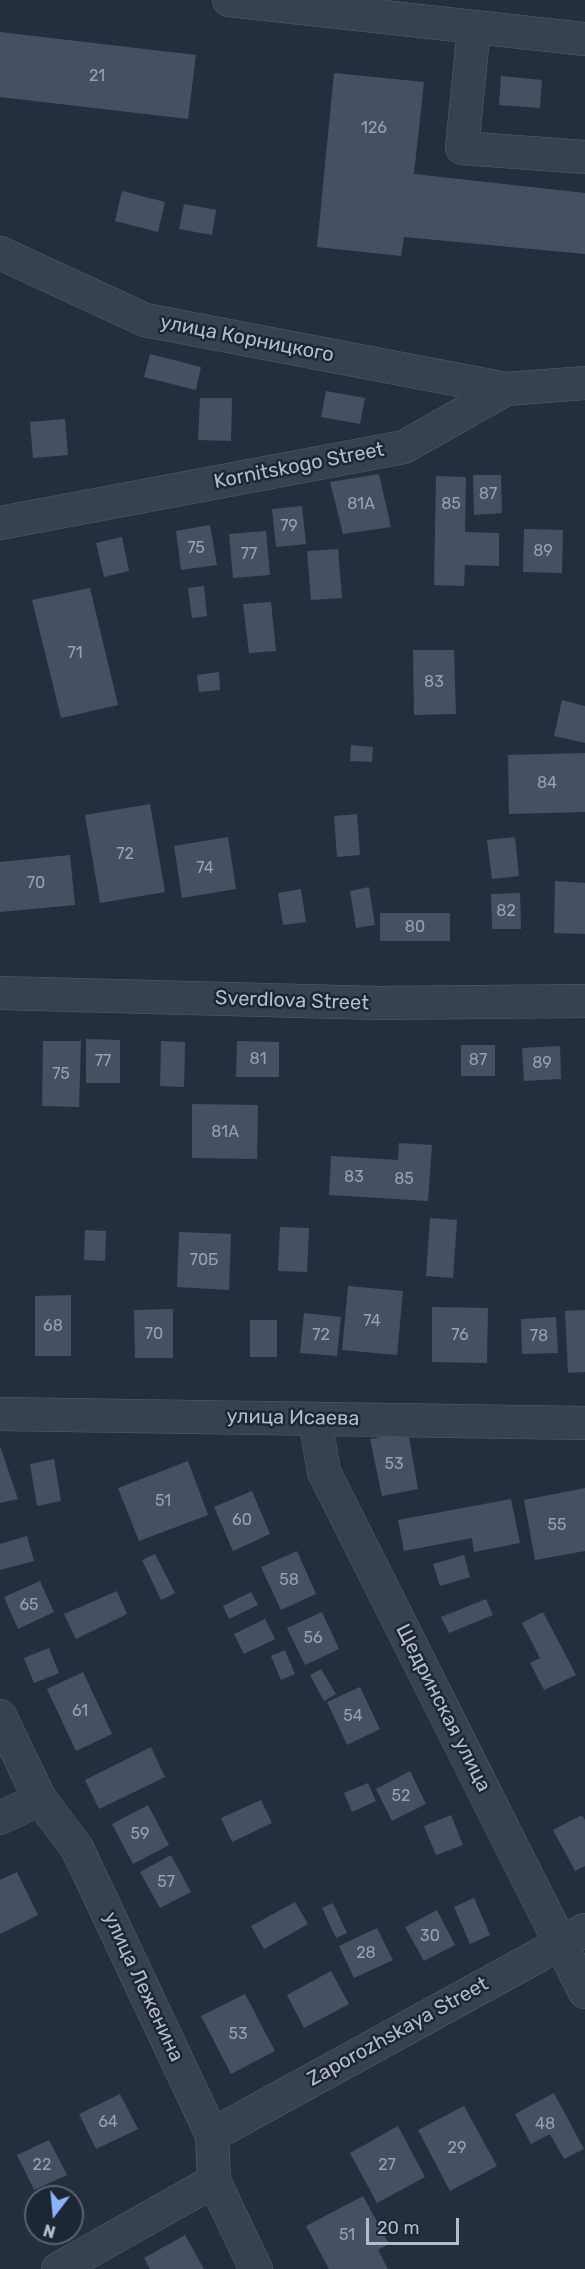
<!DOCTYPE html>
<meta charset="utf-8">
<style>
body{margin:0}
#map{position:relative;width:585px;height:2269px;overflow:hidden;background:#242f3e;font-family:Rubik,sans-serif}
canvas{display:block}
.north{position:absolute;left:24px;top:2185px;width:60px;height:60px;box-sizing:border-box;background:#1d2633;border:2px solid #59626f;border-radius:50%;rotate:196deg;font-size:16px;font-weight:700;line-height:24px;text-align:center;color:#b4bcc9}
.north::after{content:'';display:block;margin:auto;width:21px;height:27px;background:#8ab4f8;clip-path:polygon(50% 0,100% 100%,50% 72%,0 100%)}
.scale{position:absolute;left:366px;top:2218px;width:93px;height:27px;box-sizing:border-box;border:3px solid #b4bcc9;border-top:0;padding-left:8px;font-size:18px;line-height:21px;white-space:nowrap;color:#b4bcc9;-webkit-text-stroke:4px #1d2633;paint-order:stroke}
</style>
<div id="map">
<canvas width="585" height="2269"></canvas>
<div class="north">N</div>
<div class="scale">20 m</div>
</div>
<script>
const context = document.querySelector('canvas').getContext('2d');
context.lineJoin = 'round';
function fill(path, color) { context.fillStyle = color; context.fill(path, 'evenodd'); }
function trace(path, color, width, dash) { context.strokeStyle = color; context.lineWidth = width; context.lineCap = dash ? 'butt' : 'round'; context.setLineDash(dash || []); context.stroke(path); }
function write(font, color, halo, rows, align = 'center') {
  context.font = font + ' Rubik,sans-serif'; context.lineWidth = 5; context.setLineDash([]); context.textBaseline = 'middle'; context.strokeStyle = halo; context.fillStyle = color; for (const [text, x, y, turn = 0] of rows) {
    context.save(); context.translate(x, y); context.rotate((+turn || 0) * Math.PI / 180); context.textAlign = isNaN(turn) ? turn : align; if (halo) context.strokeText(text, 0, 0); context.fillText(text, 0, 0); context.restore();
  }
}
fill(new Path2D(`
 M0,32L196,55L188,119L0,97Z
 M334,73L424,82L414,174L585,193V254L404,237L401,256L317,247Z
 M501,76L542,80L540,108L499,105Z
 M122,191L165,202L158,232L115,221Z
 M184,204L216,210L212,235L179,229Z
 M150,354L201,367L196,390L144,377Z
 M326,391L365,398L360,424L321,417Z
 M200,398H232L231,441L198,440Z
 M65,419L68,455L33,458L30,422Z
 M379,474L391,527L343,534L330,482Z
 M473,475H501L502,513L474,515Z
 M436,476L466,477L465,532L499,533V566L465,565L464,586L434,585Z
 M302,506L306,544L276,547L272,509Z
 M210,525L217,565L181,570L176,531Z
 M524,529L563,530L562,573L523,572Z
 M266,531L270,575L233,578L229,534Z
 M122,537L129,571L104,577L96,543Z
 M338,549L342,598L311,600L307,551Z
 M204,586L207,616L192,618L188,588Z
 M90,588L118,705L61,718L32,600Z
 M271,602L276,651L249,653L243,604Z
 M413,650H454L456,714L414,715Z
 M219,672L220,690L199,692L197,675Z
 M562,700L585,706V743L554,736Z
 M351,745L373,747L372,762L350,761Z
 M585,753V812L509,814L508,755Z
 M150,804L165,892L100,903L85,815Z
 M357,814L360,855L337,857L334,816Z
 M228,837L236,889L182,898L174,846Z
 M515,837L519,876L492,879L487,840Z
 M70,855L75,905L0,912V862Z
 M555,881L585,883V934L554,933Z
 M369,887L375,925L356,928L350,891Z
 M301,889L306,922L283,925L278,893Z
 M520,893L521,929H492L491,894Z
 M380,913H450V941H380Z
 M86,1039L120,1040V1083H86Z
 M43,1041H81L79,1107L42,1106Z
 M161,1041L185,1042L184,1087L160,1086Z
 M237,1041L279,1042V1077H236Z
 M461,1045H495V1076H461Z
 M560,1046L561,1079L524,1081L522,1048Z
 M192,1104L258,1105L257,1159L192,1158Z
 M399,1143L432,1145L428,1201L329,1195L331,1156L398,1160Z
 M430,1218L457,1220L453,1278L426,1276Z
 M280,1227L309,1228L307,1272L278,1271Z
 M85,1230L106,1231L105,1261L84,1260Z
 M179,1232L231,1234L229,1290L177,1287Z
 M348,1286L403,1291L397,1355L342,1350Z
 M71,1295V1356H35V1296Z
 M432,1307L488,1308L487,1363L432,1362Z
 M173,1309V1358H135L134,1310Z
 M585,1310V1372L568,1373L565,1311Z
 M304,1313L341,1317L337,1356L300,1353Z
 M556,1317L558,1353L522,1354L521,1319Z
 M250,1320H277V1357H250Z
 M408,1432L418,1489L382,1496L370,1439Z
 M0,1446L18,1499L0,1503Z
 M54,1459L61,1501L37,1506L30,1464Z
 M188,1461L208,1515L139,1541L118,1488Z
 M585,1488V1551L535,1560L524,1500Z
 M252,1491L270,1534L233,1551L214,1507Z
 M511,1499L520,1543L474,1552L472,1538L404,1551L398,1520Z
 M27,1536L34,1561L0,1570V1544Z
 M297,1551L316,1594L281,1610L261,1567Z
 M155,1554L175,1593L161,1600L142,1560Z
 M464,1555L470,1577L440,1586L433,1564Z
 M40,1581L54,1612L18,1629L4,1597Z
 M117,1591L127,1614L76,1639L64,1614Z
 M251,1592L258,1605L229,1619L223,1606Z
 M486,1599L493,1615L449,1633L441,1617Z
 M322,1612L339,1649L305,1665L287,1628Z
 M543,1612L576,1675L544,1690L530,1663L540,1658L522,1623Z
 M265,1619L275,1639L244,1654L234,1634Z
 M49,1648L59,1673L34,1683L24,1658Z
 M285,1650L295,1674L281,1680L271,1656Z
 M321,1669L336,1694L324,1701L310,1675Z
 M83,1672L112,1734L76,1751L47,1689Z
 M360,1687L380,1729L347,1745L327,1702Z
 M151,1747L165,1777L99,1809L85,1780Z
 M410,1771L426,1804L392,1821L376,1789Z
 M368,1783L376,1801L352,1812L344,1793Z
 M261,1800L272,1823L232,1842L221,1818Z
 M148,1805L169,1845L133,1864L112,1824Z
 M451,1815L463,1845L436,1855L424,1826Z
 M582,1815L585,1820V1866L575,1871L553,1830Z
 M171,1855L191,1892L160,1908L140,1872Z
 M17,1872L38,1915L0,1934V1880Z
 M474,1898L490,1935L470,1944L454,1907Z
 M295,1902L308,1924L264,1949L251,1926Z
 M333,1903L347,1933L336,1938L322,1908Z
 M437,1910L455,1945L424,1961L405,1927Z
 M377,1928L393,1960L354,1978L339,1946Z
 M331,1971L349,2004L304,2028L287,1995Z
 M245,1994L275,2051L231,2074L201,2016Z
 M554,2093L584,2149L564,2159L550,2134L531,2144L515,2114Z
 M120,2094L138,2129L96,2149L79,2114Z
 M464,2106L497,2166L450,2191L418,2130Z
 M398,2126L425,2177L377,2203L350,2153Z
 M49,2140L67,2175L34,2190L17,2155Z
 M363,2196L389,2244L378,2250L388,2269H329L306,2226Z
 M185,2235L204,2269H150L144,2258Z`), '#455162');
const minor = new Path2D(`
 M229,0L585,39
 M474,27L462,148L585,157
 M0,253L145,320L506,389L585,383
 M0,523L404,447L506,389
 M0,993L378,1003L585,1001
 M0,1414L585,1423
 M315,1419L324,1472L585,1992
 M0,1716L40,1799L77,1848L212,2135L214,2181L256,2269
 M0,1818L40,1799
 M212,2135L585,1930
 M58,2269L214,2181`);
trace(minor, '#565f6c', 34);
trace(minor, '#38414e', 33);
write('16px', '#98a1af', null, [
 ["21",97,76],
 ["126",374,128],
 ["87",488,494],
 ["81А",361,504],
 ["85",451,504],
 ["79",289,526],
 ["75",196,548],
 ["89",543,551],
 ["77",249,554],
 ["71",75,653],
 ["83",434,682],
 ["84",547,783],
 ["72",125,854],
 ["74",205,868],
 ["70",36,883],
 ["82",506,911],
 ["80",415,927],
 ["81",258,1059],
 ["87",478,1060],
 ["77",103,1061],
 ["89",542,1063],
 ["75",61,1074],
 ["81А",225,1132],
 ["83",354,1177],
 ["85",404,1179],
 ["70Б",204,1260],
 ["74",372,1321],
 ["68",53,1326],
 ["70",154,1334],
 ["72",321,1335],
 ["76",460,1335],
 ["78",539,1336],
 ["53",394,1464],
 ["51",163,1501],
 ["60",242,1520],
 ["55",557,1525],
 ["58",289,1580],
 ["65",29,1605],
 ["56",313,1638],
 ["61",80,1711],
 ["54",353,1716],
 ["52",401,1796],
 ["59",140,1834],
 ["57",166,1882],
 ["30",430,1936],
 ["28",366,1953],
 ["53",238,2034],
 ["64",108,2122],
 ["48",545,2124],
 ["29",457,2148],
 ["22",42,2165],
 ["27",387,2165],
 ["51",347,2235]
]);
write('20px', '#b4bcc9', '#1d2633', [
 ["улица Корницкого",247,339,11],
 ["Kornitskogo Street",299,466,-11],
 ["Sverdlova Street",292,1001,2],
 ["улица Исаева",293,1418,1],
 ["Щедринская улица",443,1708,63],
 ["улица Леженина",143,1987,65],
 ["Zaporozhskaya Street",398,2032,-29]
]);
</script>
